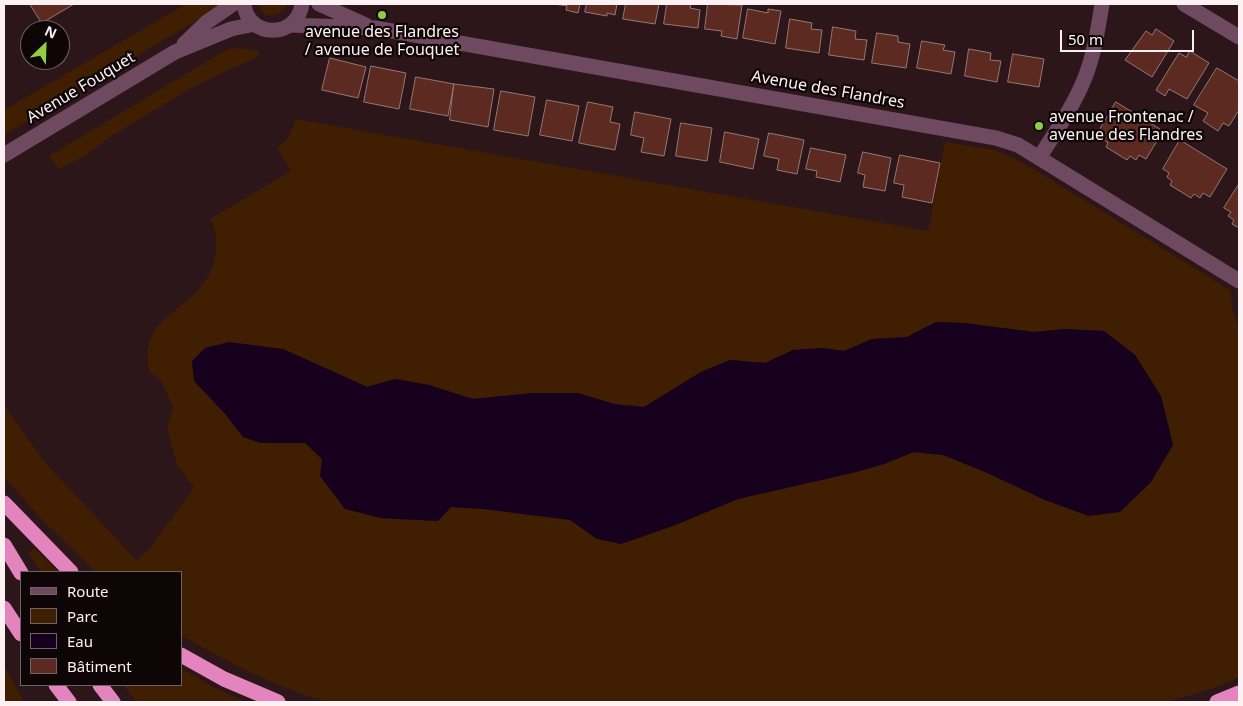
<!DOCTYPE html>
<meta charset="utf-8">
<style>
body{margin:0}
#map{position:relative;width:1243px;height:706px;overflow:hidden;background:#2c161a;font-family:"Noto Sans",sans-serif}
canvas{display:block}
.frame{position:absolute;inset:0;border:5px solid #fdf1f3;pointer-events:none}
.legend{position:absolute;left:20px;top:571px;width:162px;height:115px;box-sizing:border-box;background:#0e0507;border:1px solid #6e6365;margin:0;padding:6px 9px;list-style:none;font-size:15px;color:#fdf1f3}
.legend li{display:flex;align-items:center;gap:10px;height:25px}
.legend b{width:25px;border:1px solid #6e6365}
.north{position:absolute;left:20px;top:20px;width:50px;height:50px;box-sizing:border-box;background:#0e0507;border:1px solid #6e6365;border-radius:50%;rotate:24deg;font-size:14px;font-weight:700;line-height:20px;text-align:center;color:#fdf1f3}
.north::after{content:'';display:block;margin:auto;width:18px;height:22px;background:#90cd40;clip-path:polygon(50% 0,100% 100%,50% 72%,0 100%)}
.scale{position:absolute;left:1060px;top:30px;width:134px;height:22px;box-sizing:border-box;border:2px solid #fdf1f3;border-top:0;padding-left:6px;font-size:15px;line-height:18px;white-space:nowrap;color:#fdf1f3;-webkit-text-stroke:4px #0e0507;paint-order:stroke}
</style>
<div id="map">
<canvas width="1243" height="706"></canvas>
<div class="frame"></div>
<ul class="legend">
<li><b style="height:6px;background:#6f4960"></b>Route</li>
<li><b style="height:14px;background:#3f1e01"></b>Parc</li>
<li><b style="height:14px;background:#16001d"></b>Eau</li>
<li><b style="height:14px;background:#5c2a21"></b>Bâtiment</li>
</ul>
<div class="north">N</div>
<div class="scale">50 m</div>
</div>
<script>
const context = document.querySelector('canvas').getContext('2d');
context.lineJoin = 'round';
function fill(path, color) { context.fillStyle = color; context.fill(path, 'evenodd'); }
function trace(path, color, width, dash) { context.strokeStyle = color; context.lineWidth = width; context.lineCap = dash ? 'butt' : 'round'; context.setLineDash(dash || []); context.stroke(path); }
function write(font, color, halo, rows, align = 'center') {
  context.font = font + ' "Noto Sans",sans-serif'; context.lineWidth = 4.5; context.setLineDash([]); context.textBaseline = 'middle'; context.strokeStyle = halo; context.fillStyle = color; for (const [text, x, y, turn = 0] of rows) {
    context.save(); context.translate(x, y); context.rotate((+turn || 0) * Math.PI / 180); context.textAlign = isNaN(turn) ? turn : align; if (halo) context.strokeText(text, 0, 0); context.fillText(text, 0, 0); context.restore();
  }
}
fill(new Path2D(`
 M186,4H224L4,135V110Z
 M257,4H287C283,14 274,18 264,14Z
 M236,48L260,51L257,57L195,86L113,135L83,157L58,169L49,156L216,56L229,49Z
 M295,119L928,231L945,142L994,150L1011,157L1032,168L1230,290L1233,312L1239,327V677L1214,688L1167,702H327C275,687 227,662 181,635V572H96L40,518L4,476V405L43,460L137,561L151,547L194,487L177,465L167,428L173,407L160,379L149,372C148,362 146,348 151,338C161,316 184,307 199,289C216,270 222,242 210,219L291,171L277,148C288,140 292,132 295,119ZM936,322L964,323L1034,332L1064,329L1104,331L1135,355L1161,396L1173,445L1089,516L1045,500L985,472L943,455L914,452L884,464L856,472L738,499L673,526L597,539L570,520L484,509L451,507L438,521L381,518L305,442L261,443L243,437L226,415L283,349L368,387L395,379L429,385L473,399L533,393H578L614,404L644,407L701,372L730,360L765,363L793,350L822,348L844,351L872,339L907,337Z
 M34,548L58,572H42L28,553Z
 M4,664L24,702H4Z
 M181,668L213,687L246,702H136L123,685H181Z`), '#3f1e01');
fill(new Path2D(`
 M936,322L964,323L1034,332L1064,329L1104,331L1135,355L1161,396L1173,445L1151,482L1120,512L1089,516L1045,500L985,472L943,455L914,452L884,464L856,472L738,499L673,526L621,544L597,539L570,520L484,509L451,507L438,521L381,518L345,509L320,476L322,459L305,443H261L243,437L226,415L194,381L192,361L205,348L229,342L283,349L367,387L395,379L429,385L473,399L533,393H578L614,404L644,407L701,372L730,360L765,363L793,350L822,348L844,351L872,339L907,337Z`), '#16001d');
const building = new Path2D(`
 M30,4H74L42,23Z
 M552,4H580L578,13L566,10L567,6Z
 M587,4H617L615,15L607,13V16L585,12Z
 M626,4H659L655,24L623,19Z
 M667,4H691L690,8L700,10L698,28L664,24Z
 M708,4L742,5L737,39L721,36L722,31L705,29Z
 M748,9L768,13V9L781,11L775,44L743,38Z
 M790,19L812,23L811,29L822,30L819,53L786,48Z
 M833,27L856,31L855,39L867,40L864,60L829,55Z
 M1156,29L1174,41L1152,77L1125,60L1146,31L1152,35Z
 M877,33L898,36V42L910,44L906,68L872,63Z
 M922,41L945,45L943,50L955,52L951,74L917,68Z
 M969,49L991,53L990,60L1001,61L997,82L965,76Z
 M1190,51L1209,63L1187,99L1169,89L1165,96L1156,90L1179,53L1186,57Z
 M1013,54L1044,59L1039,87L1008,82Z
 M330,58L366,67L358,98L322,90Z
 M371,66L406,73L399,109L364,102Z
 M1217,68L1239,81V110L1229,126L1223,123L1218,131L1203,121L1208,113L1194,105Z
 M416,77L454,84L448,116L410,109Z
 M454,84L494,89L488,127L450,120Z
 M501,91L535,97L528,136L494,130Z
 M547,100L579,106L572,141L540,135Z
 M588,102L613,107L610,122L620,124L615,150L579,143Z
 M1116,102L1163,131L1146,159L1139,155L1136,160L1130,156L1127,160L1106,147L1108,143L1103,139L1105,135L1099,131Z
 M635,112L671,119L664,156L641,152L644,138L631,135Z
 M681,123L712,128L707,161L676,156Z
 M725,132L759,139L753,169L720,162Z
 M769,133L804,140L797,174L777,170L779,159L764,156Z
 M1180,140L1227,169L1210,197L1203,193L1200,198L1194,194L1191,198L1170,185L1172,181L1167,177L1169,173L1163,169Z
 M811,148L846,155L840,182L816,177L817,171L806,169Z
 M863,152L891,158L885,191L863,187L865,175L858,173Z
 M900,155L940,163L932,203L902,197L904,185L894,183Z
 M1239,184V228L1232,224L1234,220L1228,216L1231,212L1224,208Z`);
fill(building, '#5c2a21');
trace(building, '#947973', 1);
trace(new Path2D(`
 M244,4C248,39 297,39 302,4
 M319,4L366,25
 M1184,4L1239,37
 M290,25L375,28L996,138L1018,145L1239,281
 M184,44L207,22L233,4
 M4,155L175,52L231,29L255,24
 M1039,158C1055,133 1073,107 1084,80C1094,56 1098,29 1102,4`), '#6f4960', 15);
trace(new Path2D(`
 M4,503L71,572
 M4,545L21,573
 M4,608L21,634
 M181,655L224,679L278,702
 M56,685L69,702
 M100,685L113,702
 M1217,702L1239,693`), '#e384be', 15);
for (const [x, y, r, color] of [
 [382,15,5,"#90cd40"],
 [1039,126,5,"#90cd40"]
]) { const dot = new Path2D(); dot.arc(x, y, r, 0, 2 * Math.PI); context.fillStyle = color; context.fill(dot); trace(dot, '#0e0507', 2); }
write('16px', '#fdf1f3', '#0e0507', [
 ["avenue des Flandres",382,32],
 ["/ avenue de Fouquet",382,50],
 ["avenue Frontenac /",1049,117,"left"],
 ["avenue des Flandres",1049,135,"left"]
]);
write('16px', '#fdf1f3', '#0e0507', [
 ["Avenue Fouquet",81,88,-31],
 ["Avenue des Flandres",828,90,10]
]);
</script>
